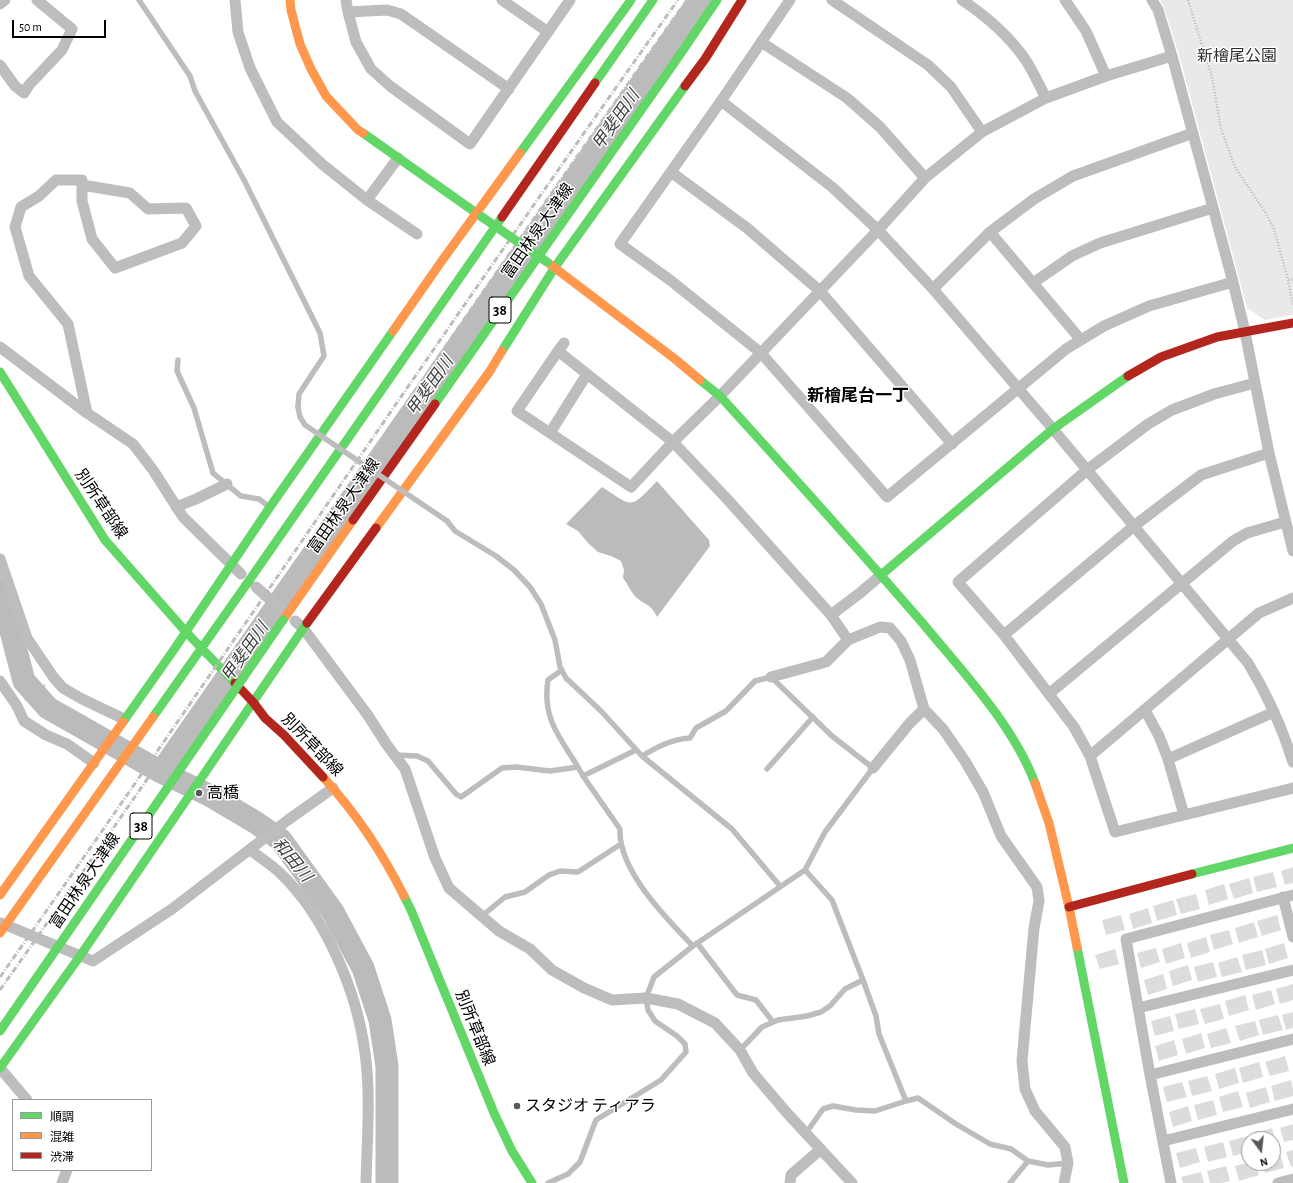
<!DOCTYPE html>
<meta charset="utf-8">
<style>
body{margin:0}
#map{position:relative;width:1293px;height:1183px;overflow:hidden;background:#fff;font-family:"Alegreya Sans","Noto Sans JP",sans-serif}
canvas{display:block}
.legend{position:absolute;left:12px;top:1099px;width:140px;height:72px;box-sizing:border-box;background:#fff;border:1px solid #999;margin:0;padding:5px 7px;list-style:none;font-size:12px;color:#000}
.legend li{display:flex;align-items:center;gap:8px;height:20px}
.legend b{width:20px;border:1px solid #999}
.north{position:absolute;left:1241px;top:1131px;width:40px;height:40px;box-sizing:border-box;background:#fff;border:1px solid #999;border-radius:50%;rotate:165deg;font-size:11px;font-weight:700;line-height:16px;text-align:center;color:#000}
.north::after{content:'';display:block;margin:auto;width:14px;height:18px;background:#595959;clip-path:polygon(50% 0,100% 100%,50% 72%,0 100%)}
.scale{position:absolute;left:12px;top:20px;width:94px;height:18px;box-sizing:border-box;border:2px solid #000;border-top:0;padding-left:5px;font-size:12px;line-height:14px;white-space:nowrap;color:#000;-webkit-text-stroke:3px #fff;paint-order:stroke}
</style>
<div id="map">
<canvas width="1293" height="1183"></canvas>
<ul class="legend">
<li><b style="height:5px;background:#63d668"></b>順調</li>
<li><b style="height:5px;background:#ff974d"></b>混雑</li>
<li><b style="height:5px;background:#b3261e"></b>渋滞</li>
</ul>
<div class="north">N</div>
<div class="scale">50 m</div>
</div>
<script>
const context = document.querySelector('canvas').getContext('2d');
context.lineJoin = 'round';
function fill(path, color) { context.fillStyle = color; context.fill(path, 'evenodd'); }
function trace(path, color, width, dash) { context.strokeStyle = color; context.lineWidth = width; context.lineCap = dash ? 'butt' : 'round'; context.setLineDash(dash || []); context.stroke(path); }
function write(font, color, halo, rows, align = 'center') {
  context.font = font + ' "Alegreya Sans","Noto Sans JP",sans-serif'; context.lineWidth = 3; context.setLineDash([]); context.textBaseline = 'middle'; context.strokeStyle = halo; context.fillStyle = color; for (const [text, x, y, turn = 0] of rows) {
    context.save(); context.translate(x, y); context.rotate((+turn || 0) * Math.PI / 180); context.textAlign = isNaN(turn) ? turn : align; if (halo) context.strokeText(text, 0, 0); context.fillText(text, 0, 0); context.restore();
  }
}
fill(new Path2D(`
 M1160,0H1293V315L1265,320L1247,308L1179,55L1164,8Z`), '#e9e9e9');
fill(new Path2D(`
 M657,481L709,540L710,546L657,617C651,603 643,605 634,595C630,590 627,583 623,578L624,570L621,561L611,556L598,552L589,544L578,531L566,524L602,487C634,508 630,509 657,481Z`), '#bbb');
trace(new Path2D(`
 M0,589L24,681L48,708L161,772L211,796L255,822L281,840L333,912L363,968L380,1020L387,1066V1183
 M161,772L700,0`), '#bbb', 23);
fill(new Path2D(`
 M1293,867V883L1285,885L1281,871Z
 M1273,872L1277,887L1257,892L1253,877Z
 M1249,878L1253,893L1234,899L1229,884Z
 M1224,884L1228,899L1209,905L1205,890Z
 M1196,894L1200,909L1181,914L1176,899Z
 M1173,900L1177,915L1157,921L1153,906Z
 M1148,908L1152,923L1133,929L1129,914Z
 M1121,915L1125,930L1106,935L1102,920Z
 M1277,915L1281,930L1262,936L1257,921Z
 M1254,922L1258,937L1239,943L1235,928Z
 M1229,930L1233,944L1214,950L1210,935Z
 M1206,937L1210,952L1191,958L1187,943Z
 M1181,943L1185,958L1166,964L1162,949Z
 M1284,943L1288,958L1269,964L1265,949Z
 M1156,948L1160,962L1141,968L1137,953Z
 M1115,949L1119,964L1100,969L1095,955Z
 M1262,950L1266,965L1246,970L1242,955Z
 M1237,957L1242,972L1222,977L1218,963Z
 M1213,962L1217,977L1198,982L1194,967Z
 M1188,965L1192,980L1173,986L1169,971Z
 M1163,974L1167,989L1148,995L1144,980Z
 M1293,984V1000L1280,1004L1276,989Z
 M1271,990L1275,1004L1256,1010L1252,995Z
 M1245,995L1249,1010L1229,1016L1225,1001Z
 M1220,1004L1224,1019L1205,1024L1200,1009Z
 M1195,1009L1199,1024L1179,1029L1175,1014Z
 M1293,1012V1028L1286,1030L1282,1015Z
 M1278,1015L1283,1030L1263,1035L1259,1020Z
 M1170,1016L1174,1031L1155,1036L1151,1021Z
 M1255,1021L1259,1035L1240,1041L1235,1026Z
 M1226,1028L1231,1043L1211,1048L1207,1034Z
 M1201,1033L1205,1048L1186,1054L1182,1039Z
 M1174,1040L1178,1055L1159,1061L1155,1046Z
 M1285,1056L1289,1071L1270,1076L1265,1062Z
 M1259,1062L1263,1077L1243,1083L1239,1068Z
 M1235,1068L1239,1083L1219,1089L1215,1074Z
 M1207,1076L1212,1091L1192,1096L1188,1081Z
 M1291,1080L1293,1089V1096L1275,1101L1271,1086Z
 M1182,1082L1187,1097L1167,1102L1163,1087Z
 M1266,1087L1270,1102L1250,1108L1246,1093Z
 M1238,1091L1243,1107L1223,1112L1219,1097Z
 M1213,1100L1217,1115L1198,1120L1194,1105Z
 M1188,1106L1192,1121L1173,1127L1169,1112Z
 M1293,1124V1140L1284,1142L1280,1128Z
 M1272,1128L1276,1143L1273,1144V1139H1254L1253,1134Z
 M1248,1136L1249,1152L1233,1156L1229,1141Z
 M1223,1142L1227,1157L1208,1162L1204,1147Z
 M1196,1148L1200,1162L1180,1168L1176,1153Z
 M1293,1150V1166L1291,1167L1286,1152Z
 M1280,1153L1284,1168L1265,1173L1262,1163H1273V1155Z
 M1249,1162V1163H1255L1259,1175L1239,1181L1235,1166Z
 M1226,1166L1230,1181L1222,1183H1210L1207,1171Z
 M1201,1172L1204,1183H1183L1181,1177Z`), '#dcdcdc');
trace(new Path2D(`
 M1188,0L1212,77L1221,129L1235,167L1265,212L1274,229L1288,280L1293,305
 M1288,280H1293
 M25,700L45,685`), '#b8b8b8', 2.5, [1, 2]);
trace(new Path2D(`
 M139,0L190,76L195,91L244,180L320,333L324,356L299,394L298,407
 M178,360L177,371L194,408L213,473L241,496L259,499L268,506
 M447,521L455,531L496,556L514,570L530,587L541,604L555,640L560,667L566,678L601,711L642,756L732,829L780,886
 M562,670L548,680C542,718 559,736 578,767
 M395,755L417,756L428,761L456,794L461,797L502,768L516,767L550,771L578,767L583,776L636,750
 M767,769L813,717
 M583,776L620,829C618,870 666,918 693,946
 M805,870L832,900L863,980L876,1016L879,1034L906,1101L918,1098L956,1124L990,1144L1011,1149L1028,1161L1048,1165L1068,1163
 M482,916L505,897L525,892L549,875L560,871L578,872L621,844
 M697,943L737,995L756,1000L773,1022
 M740,1050L762,1027L778,1020L807,1016L821,1012L830,1006L845,989L863,980
 M806,1133L823,1109L833,1106L856,1110L875,1111L906,1101
 M548,1183L568,1174L580,1162L596,1120L661,1080L686,1052L685,1044L677,1036L655,1021L648,1010L646,998L654,977L693,946L805,870L825,832L873,768L832,736L771,677L755,681L726,711L696,728L690,738C672,739 657,747 642,756
 M1010,1183L1028,1161`), '#bdbdbd', 5.5);
trace(new Path2D(`
 M235,0L238,32L250,68L277,122L322,164L367,200L417,234
 M346,0L348,12L356,42L371,69L390,86L470,144L570,0
 M502,0L548,32
 M790,0L721,101L620,244L670,280L761,353L887,497L1066,349L1104,326L1149,306L1233,282
 M832,0L928,65L951,87L982,132
 M962,0C986,16 1008,35 1025,59C1033,71 1039,85 1046,98
 M1065,0L1086,31L1106,76
 M1152,0L1158,10L1172,56L1233,282L1245,332L1269,453L1293,551
 M0,4L5,0
 M348,12L387,10L401,14L509,89
 M761,42L847,98L880,127L925,178
 M0,65L15,86L24,93L29,85L62,50L72,29L37,0
 M721,101L832,187L878,230L933,289L1053,429L1248,663C1267,694 1282,727 1293,762
 M671,172L747,228L820,291L952,444
 M82,185L130,193L148,209L186,208L196,226L182,243L115,268L92,239L82,201V180H56L39,196L21,207L15,227L29,276L68,324L87,413
 M367,200L398,158
 M990,232L1081,340
 M1033,283L1072,256L1100,243L1213,208
 M933,289L990,232L1034,199L1073,176L1193,133
 M0,347L87,413L133,444L153,470L183,517L241,574
 M558,351L673,442L631,487L517,411L558,351L564,343
 M1255,383L1214,394L1172,410L1148,424L1087,470L958,582L1004,635L1074,727L1090,756L1115,832L1293,788
 M550,433L587,374
 M176,507L196,499L227,484
 M0,559L27,638L54,678L63,688L82,699L124,719
 M256,587L281,609
 M831,615L860,593L881,575
 M295,621L303,628L367,714L387,745L405,769L435,858L449,888L499,931L530,949L552,970L584,988L612,1000L646,998L678,1004L715,1023L740,1050L753,1073L787,1113L852,1183
 M1004,635L1134,526L1201,475L1269,453
 M771,677L826,662L848,640
 M0,681L17,706L24,721L46,735L67,744L94,763
 M1050,693L1233,541L1247,533L1285,522
 M1145,710L1159,736L1168,759L1184,815
 M1090,756L1259,613L1293,598
 M1168,759L1274,712
 M873,768L909,724L924,709
 M250,850C260,857 270,864 279,872C325,915 357,991 365,1053C371,1095 367,1140 366,1183
 M1283,897L1293,937
 M1,923L93,961L172,909L288,820L333,788
 M1138,1008L1293,970
 M0,1068L27,1100
 M1150,1075L1293,1039
 M1163,1141L1293,1109
 M62,1183L67,1170
 M790,1183L791,1175L821,1149
 M1064,1183L1068,1163L1065,1147L1035,1111L1025,1089L1022,1061L1034,928L1039,901L1037,887L1001,836L983,792L965,761L943,729L924,709L910,660L901,641L890,628L880,627L848,640L831,615L728,500L673,442L720,396L878,230L925,178L982,132L1046,98L1106,76L1172,56
 M1171,1183L1150,1075L1126,939L1293,895
 M1278,1183L1293,1179`), '#bdbdbd', 11);
trace(new Path2D(`
 M595,83L653,0
 M363,133L482,217
 M520,153L631,0
 M502,351L555,267L685,86
 M0,372L105,540L186,632L235,683
 M700,380L720,396C789,472 858,548 925,626C964,673 1013,725 1035,783
 M435,404L677,59L717,0
 M881,575L1053,429L1128,376
 M246,585L502,217
 M123,722L173,651L270,507L393,331
 M1192,874L1293,848
 M404,896L411,910L494,1113L512,1151L532,1183
 M1077,947L1124,1183
 M0,1068L80,956L307,623`), '#63d668', 9);
trace(new Path2D(`
 M290,0L291,10L300,44L311,69L326,96L358,130L363,133
 M547,262L675,359L700,380
 M393,331L441,262L520,153
 M376,528L490,371L502,351
 M283,620L353,520
 M323,777C355,812 382,852 404,896
 M1035,783L1049,823L1069,907L1077,947
 M0,895L123,722`), '#ff974d', 9);
trace(new Path2D(`
 M685,86L705,59L742,0
 M502,217L595,83
 M1128,376L1161,357L1217,337L1293,323
 M353,520L435,404
 M307,623L376,528
 M235,683L253,702L265,718L284,735L323,777
 M1069,907L1192,874`), '#b3261e', 9);
trace(new Path2D(`
 M0,977C228,653 448,323 678,0
 M0,990C231,662 455,328 687,0`), '#bdbdbd', 3, [6, 2, 1, 2]);
trace(new Path2D(`
 M298,407L300,417L305,425L447,521`), '#bdbdbd', 5.5);
trace(new Path2D(`
 M482,217L547,262
 M153,717L246,585
 M0,1031L283,620`), '#63d668', 9);
trace(new Path2D(`
 M0,933L153,717`), '#ff974d', 9);
for (const [x, y, r, color] of [
 [199,793,4,"#595959"],
 [517,1106,4,"#595959"]
]) { const dot = new Path2D(); dot.arc(x, y, r, 0, 2 * Math.PI); context.fillStyle = color; context.fill(dot); trace(dot, '#fff', 1.5); }
for (const [x, y, w] of [
 [500,310,22],
 [141,826,22]
]) { const box = new Path2D(); box.roundRect(x - w / 2, y - 13, w, 26, 3); context.fillStyle = '#fff'; context.fill(box); trace(box, '#000', 1); }
write('bold 15px', '#000', null, [
 ["38",500,310],
 ["38",141,826]
]);
write('16px', '#2e2e2e', '#fff', [
 ["新檜尾公園",1237,56]
]);
write('16px', '#000', '#fff', [
 ["富田林泉大津線",538,231,-55],
 ["別所草部線",101,504,56],
 ["富田林泉大津線",344,506,-55],
 ["別所草部線",312,745,46],
 ["富田林泉大津線",85,881,-56],
 ["別所草部線",475,1028,68]
]);
write('16px', '#000', '#fff', [
 ["高橋",207,793],
 ["スタジオ ティアラ",525,1106]
], 'left');
write('italic 17px', '#3f3f3f', '#fff', [
 ["甲斐田川",616,120,-55],
 ["甲斐田川",430,386,-55],
 ["甲斐田川",245,652,-55],
 ["和田川",292,860,50]
]);
write('bold 17px', '#000', '#fff', [
 ["新檜尾台一丁",858,396]
]);
</script>
